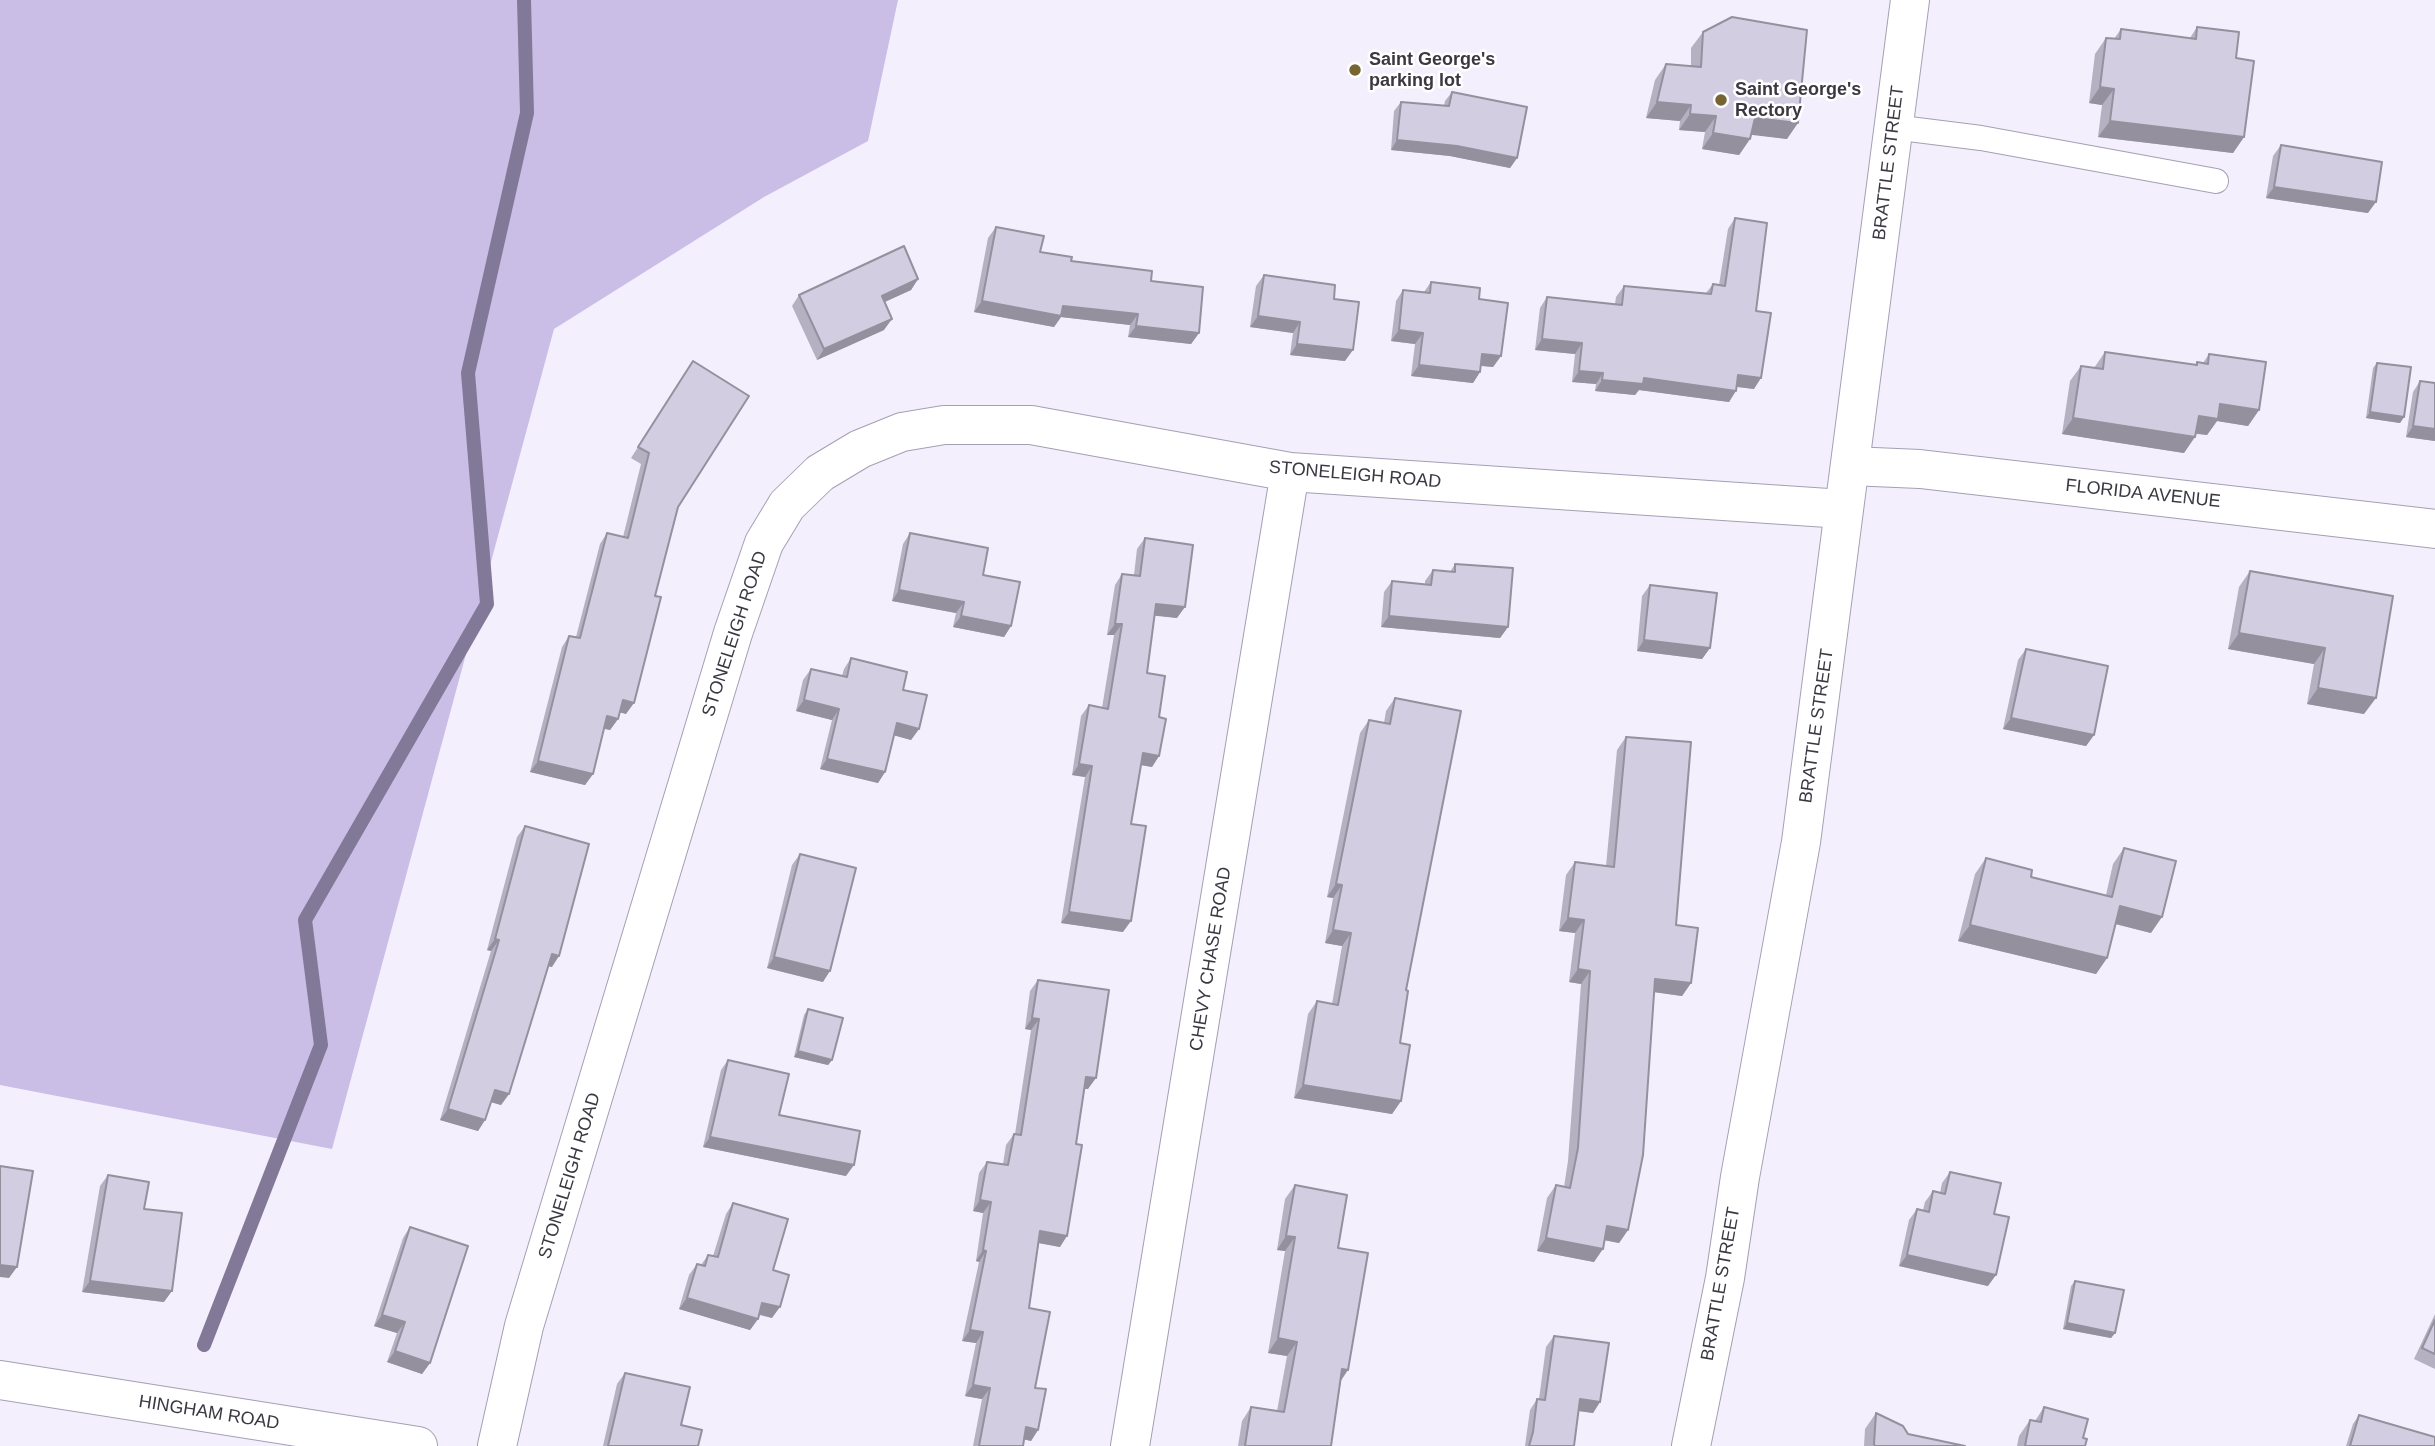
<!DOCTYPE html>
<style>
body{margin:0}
canvas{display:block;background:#f3effd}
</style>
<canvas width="2435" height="1446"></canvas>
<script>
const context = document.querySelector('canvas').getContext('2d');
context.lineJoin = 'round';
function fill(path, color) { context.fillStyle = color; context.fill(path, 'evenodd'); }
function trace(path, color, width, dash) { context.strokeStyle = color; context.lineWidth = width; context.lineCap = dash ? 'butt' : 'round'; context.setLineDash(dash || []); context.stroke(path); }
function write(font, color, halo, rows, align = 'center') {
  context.font = font + ' Helvetica,sans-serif'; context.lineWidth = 5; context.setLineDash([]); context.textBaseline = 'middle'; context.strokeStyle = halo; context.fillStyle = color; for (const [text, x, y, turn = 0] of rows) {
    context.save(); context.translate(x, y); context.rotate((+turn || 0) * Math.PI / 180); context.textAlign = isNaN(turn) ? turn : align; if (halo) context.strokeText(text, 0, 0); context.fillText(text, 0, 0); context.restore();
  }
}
fill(new Path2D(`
 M0,0H898L868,141L764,197L554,329L332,1149L0,1085Z`), '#cabee6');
trace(new Path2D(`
 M204,1345L321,1045L305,920L487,604L468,373L527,113L524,0`), '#827998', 14);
const lane = new Path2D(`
 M1893,127L1981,138L2216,181`);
const street = new Path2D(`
 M1850,466L1920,469L2435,529
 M0,1380L418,1446
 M497,1446L524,1326L733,633L764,543L787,505L820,473L860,449L902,432L944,425H1031L1290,472L1843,509
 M1130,1446L1290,472`);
const secondary = new Path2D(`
 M1691,1446L1725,1278L1740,1177L1801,842L1910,0`);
trace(lane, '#a59fb4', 26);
trace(street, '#a59fb4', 40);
trace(secondary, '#a59fb4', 40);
trace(lane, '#fff', 24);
trace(street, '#fff', 38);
trace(secondary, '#fff', 38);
fill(new Path2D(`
 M2197,27L2236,58L2244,137L2233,153L2098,137L2102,105L2089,103L2095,54L2106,38L2114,39L2121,29L2190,38Z
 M1703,32L1787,139L1751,134L1750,139L1739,155L1702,149L1705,132L1679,130L1680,121L1646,118L1655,80L1666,64L1691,66V48Z
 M1452,92L1517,158L1510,168L1450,156L1391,150L1394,111L1401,102L1444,106L1445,101Z
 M2281,145L2368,213L2266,198L2273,156Z
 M1735,218L1756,311L1754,389L1737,387L1729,402L1639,390L1635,395L1595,391L1596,384L1572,382L1575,354L1535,350L1540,308L1547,297L1615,304L1616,297L1624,286L1706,293L1713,284L1719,285L1728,229Z
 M996,227L1040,252L1071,261L1151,281L1199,333L1191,344L1128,337L1130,325L1061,317L1054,327L974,312L988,238Z
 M1264,275L1334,299L1345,361L1290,355L1293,333L1250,327L1256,286Z
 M918,279L911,290L884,302V330L817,360L792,306L799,295Z
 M1431,282L1479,299L1501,356L1493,367L1481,366L1480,372L1473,383L1411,376L1415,344L1391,341L1396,301L1403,290L1424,292Z
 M2105,352L2195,365L2197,362L2203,363L2209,354L2259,410L2248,426L2217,421L2207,435L2196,434L2184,453L2062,434L2070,381L2081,366L2094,368Z
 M693,361L678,507L655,596L626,714L620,712L618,719L610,730L604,729L593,774L585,785L530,772L562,647L569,636L576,637L600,544L607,533L623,537L641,464L631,458Z
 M2377,363L2404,417L2400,423L2366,418L2373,368Z
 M2420,381L2435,441L2406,437L2413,392Z
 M910,533L983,575L1011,626L1004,637L953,627L956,613L892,601L903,544Z
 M1145,538L1177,618L1154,615L1147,673L1159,717V756L1152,767L1141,765L1131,824L1123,932L1061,923L1085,777L1072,775L1081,716L1089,705L1102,708L1114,635H1107L1115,585L1122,574L1134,575L1137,549Z
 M1455,564L1508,627L1500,638L1381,627L1384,592L1392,581L1425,584V581L1433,570L1450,572Z
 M2250,571L2393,596L2364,714L2307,704L2314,664L2228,649L2239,587Z
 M1650,585L1710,648L1702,659L1637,651L1642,596Z
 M2026,649L2094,735L2086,746L2003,729L2018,660Z
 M851,658L903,690L919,729L911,740L894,735L885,772L878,783L820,769L832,720L796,711L803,680L811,669L842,676L844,669Z
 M1395,698L1406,990L1400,1043L1401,1101L1392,1114L1294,1098L1308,1014L1317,1001L1332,1004L1342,946L1325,943L1333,898L1327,897L1360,733L1369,720L1384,723L1386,711Z
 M1626,737L1691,983L1682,996L1654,992L1628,1230L1619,1243L1605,1240L1594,1262L1537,1251L1547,1198L1556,1185L1564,1187L1568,1161L1581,984L1569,982L1575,933L1559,931L1566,875L1575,862L1606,866L1617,750Z
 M525,826L552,967L548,966L509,1094L501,1105L491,1102L485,1120L478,1131L440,1120L491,951L487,950L517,837Z
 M2124,848L2151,933L2115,924L2107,958L2096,974L1958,941L1975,874L1986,858L2031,877L2106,895L2113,864Z
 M800,854L823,982L767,968L792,865Z
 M1038,980L1088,1089H1084L1060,1247L1039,1243L1029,1308L1038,1430L1031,1441L1024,1439L1023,1446H973L982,1399L965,1396L976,1343L962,1341L979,1262L976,1261L983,1213L973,1211L979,1173L987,1162L1003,1164L1006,1145L1014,1134H1015L1031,1030L1025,1029L1030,991Z
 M808,1009L832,1060L828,1065L794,1057L804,1015Z
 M728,1060L779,1115L846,1176L703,1147L721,1070Z
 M1950,1172L1994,1214L1988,1286L1899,1266L1909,1220L1917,1209L1923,1210L1925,1202L1933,1191L1940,1193L1942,1183Z
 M108,1175L144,1209L164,1302L82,1292L100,1186Z
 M1295,1185L1338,1248L1341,1381L1331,1446H1238L1242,1421L1251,1407L1277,1411L1287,1356L1268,1353L1285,1251L1277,1250L1285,1199Z
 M733,1203L773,1270L772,1318L759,1315L758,1319L750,1330L679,1309L689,1275L697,1264L701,1265L708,1255L713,1256L726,1214Z
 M410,1227L430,1363L422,1374L387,1362L397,1333L374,1326L403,1238Z
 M2075,1281L2115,1333L2111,1338L2063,1329L2071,1286Z
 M2435,1314V1369L2414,1359Z
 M1554,1336L1600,1402L1593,1413L1578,1411L1574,1446H1525L1530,1410L1537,1399H1539L1546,1347Z
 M625,1373L681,1425L698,1446H603L617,1384Z
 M2044,1407L2083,1438L2085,1446H2017L2019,1436L2030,1420L2035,1421Z
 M1876,1413L1908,1434L1965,1446H1864L1865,1429Z
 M2359,1415L2435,1446H2346L2353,1424Z`), '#b5b0c2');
fill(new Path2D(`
 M2100,87L2114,89L2102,105L2089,103Z
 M1657,102L1691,105L1680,121L1646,118Z
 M1690,114L1716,116L1705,132L1679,130Z
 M1755,118L1798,123L1787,139L1744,134Z
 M2110,121L2244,137L2233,153L2098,137Z
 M1713,133L1750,139L1739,155L1702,149Z
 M1397,140L1457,146L1517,158L1510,168L1450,156L1391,150Z
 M2274,187L2376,202L2368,213L2266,198Z
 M918,279L911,290L874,307L882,296Z
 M982,301L1063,306L1138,314L1130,325L1061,317L1054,327L974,312Z
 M1258,316L1300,322L1293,333L1250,327Z
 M892,319L884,330L817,360L824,349Z
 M1136,326L1199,333L1191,344L1128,337Z
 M1399,330L1423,333L1415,344L1391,341Z
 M1542,339L1582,343L1575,354L1535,350Z
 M1297,344L1353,350L1345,361L1290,355Z
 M1482,354L1501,356L1493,367L1474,365Z
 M1419,365L1480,372L1473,383L1411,376Z
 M1579,371L1603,373L1596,384L1572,382Z
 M1738,375L1761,378L1754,389L1731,386Z
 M1644,378L1736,391L1729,402L1639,390L1635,395L1595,391L1602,380Z
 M2220,404L2259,410L2248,426L2217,421L2207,435L2187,432L2199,416Z
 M2370,412L2404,417L2400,423L2366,418Z
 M2073,418L2195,437L2184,453L2062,434Z
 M2413,426L2435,429V441L2406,437Z
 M899,590L964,602L956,613L892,601Z
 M1156,604L1185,607L1177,618L1148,615Z
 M961,616L1011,626L1004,637L953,627Z
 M1389,616L1508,627L1500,638L1381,627Z
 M1115,624H1122L1114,635H1107Z
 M2239,633L2325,648L2314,664L2228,649Z
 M1644,640L1710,648L1702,659L1637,651Z
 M2318,688L2376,698L2364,714L2307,704Z
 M623,700L634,703L626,714L615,711Z
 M804,700L839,709L832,720L796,711Z
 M607,716L618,719L610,730L599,727Z
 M2011,718L2094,735L2086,746L2003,729Z
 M897,723L919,729L911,740L889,734Z
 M1143,753L1159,756L1152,767L1135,764Z
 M827,759L885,772L878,783L820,769Z
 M538,761L593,774L585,785L530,772Z
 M1079,764L1092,766L1085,777L1072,775Z
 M1336,884L1342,885L1333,898L1327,897Z
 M2120,906L2162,917L2151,933L2108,922Z
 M1069,912L1131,921L1123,932L1061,923Z
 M1568,918L1584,920L1575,933L1559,931Z
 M1970,925L2107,958L2096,974L1958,941Z
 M1333,930L1351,933L1342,946L1325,943Z
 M495,939L499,940L491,951L487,950Z
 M552,954L559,956L552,967L544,965Z
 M774,957L830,971L823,982L767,968Z
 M1578,969L1590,971L1581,984L1569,982Z
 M1655,979L1691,983L1682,996L1646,991Z
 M1032,1018L1039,1019L1031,1030L1025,1029Z
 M798,1051L832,1060L828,1065L794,1057Z
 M1086,1077L1096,1078L1088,1089L1078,1088Z
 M1303,1085L1401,1101L1392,1114L1294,1098Z
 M495,1090L509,1094L501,1105L487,1101Z
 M448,1109L485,1120L478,1131L440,1120Z
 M710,1137L854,1165L846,1176L703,1147Z
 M980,1200L991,1202L983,1213L973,1211Z
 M1607,1226L1628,1230L1619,1243L1598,1239Z
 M1040,1231L1067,1236L1060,1247L1033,1242Z
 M1286,1236L1295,1237L1285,1251L1277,1250Z
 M1546,1238L1603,1249L1594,1262L1537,1251Z
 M983,1250L986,1251L979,1262L976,1261Z
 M1907,1255L1996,1275L1988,1286L1899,1266Z
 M0,1265L17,1267L9,1278L0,1277Z
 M90,1281L172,1291L164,1302L82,1292Z
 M687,1298L758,1319L750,1330L679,1309Z
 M762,1303L780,1307L772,1318L755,1313Z
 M382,1315L405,1322L397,1333L374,1326Z
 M2067,1323L2115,1333L2111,1338L2063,1329Z
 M970,1330L983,1332L976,1343L962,1341Z
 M1278,1338L1297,1342L1287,1356L1268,1353Z
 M395,1351L430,1363L422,1374L387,1362Z
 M1342,1369L1348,1370L1338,1385Z
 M973,1385L990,1388L982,1399L965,1396Z
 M1580,1399L1600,1402L1593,1413L1572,1410Z
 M1026,1427L1038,1430L1031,1441L1018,1438Z`), '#94909e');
const building = new Path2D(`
 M1732,17L1807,30L1798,123L1755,118L1750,139L1713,133L1716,116L1690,114L1691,105L1657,102L1666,64L1701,67L1703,32Z
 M2197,27L2239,32L2236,58L2254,61L2244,137L2110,121L2114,89L2100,87L2106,38L2120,39L2121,29L2196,39Z
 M1452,92L1527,107L1517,158L1457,146L1397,140L1401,102L1449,106Z
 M2281,145L2382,162L2376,202L2274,187Z
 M1735,218L1767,223L1756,311L1771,313L1761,378L1738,375L1736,391L1644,378L1643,384L1602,380L1603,373L1579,371L1582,343L1542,339L1547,297L1622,305L1624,286L1711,294L1713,284L1725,286Z
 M996,227L1044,236L1040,252L1072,257L1071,261L1152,271L1151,281L1203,287L1199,333L1136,326L1138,314L1063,306L1061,316L982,301Z
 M904,246L918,279L882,296L892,319L824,349L799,295Z
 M1264,275L1335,285L1334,299L1359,302L1353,350L1297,344L1300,322L1258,316Z
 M1431,282L1480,288L1479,299L1508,303L1501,356L1482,354L1480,372L1419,365L1423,333L1399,330L1403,290L1430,293Z
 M2105,352L2197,365V362L2208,364L2209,354L2266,362L2259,410L2220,404L2218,419L2199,416L2195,437L2073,418L2081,366L2103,369Z
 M693,361L749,396L678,507L655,596L661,597L634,703L623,700L618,719L607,716L593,774L538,761L569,636L580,638L607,533L628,538L649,453L638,447Z
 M2377,363L2411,367L2404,417L2370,412Z
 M2420,381L2435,383V429L2413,426Z
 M910,533L988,548L983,575L1020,582L1011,626L961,616L964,602L899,590Z
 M1145,538L1193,545L1185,607L1156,604L1147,673L1165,676L1159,717L1166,719L1159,756L1143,753L1131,824L1146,826L1131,921L1069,912L1092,766L1079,764L1089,705L1108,709L1122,624H1115L1122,574L1140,576Z
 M1455,564L1513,568L1508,627L1389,616L1392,581L1431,585L1433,570L1455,572Z
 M2250,571L2393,596L2376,698L2318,688L2325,648L2239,633Z
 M1650,585L1717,593L1710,648L1644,640Z
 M2026,649L2108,666L2094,735L2011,718Z
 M851,658L907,672L903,690L927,695L919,729L897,723L885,772L827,759L839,709L804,700L811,669L847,677Z
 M1395,698L1461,711L1406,990L1408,991L1400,1043L1410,1045L1401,1101L1303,1085L1317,1001L1338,1005L1351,933L1333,930L1342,885L1336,884L1369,720L1390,724Z
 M1626,737L1691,742L1676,925L1698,928L1691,983L1655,979L1643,1155L1628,1230L1607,1226L1603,1249L1546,1238L1556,1185L1570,1188L1578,1148L1590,971L1578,969L1584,920L1568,918L1575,862L1614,867Z
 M525,826L589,844L559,956L552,954L509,1094L495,1090L485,1120L448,1109L499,940L495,939Z
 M2124,848L2176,861L2162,917L2120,906L2107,958L1970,925L1986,858L2032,870L2031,877L2112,897Z
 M800,854L856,868L830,971L774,957Z
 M1038,980L1109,990L1096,1078L1086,1077L1076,1144L1082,1145L1067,1236L1040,1231L1029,1308L1050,1312L1035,1388L1046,1389L1038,1430L1026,1427L1023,1446H979L990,1388L973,1385L983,1332L970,1330L986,1251L983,1250L991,1202L980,1200L987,1162L1008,1165L1014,1134L1021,1135L1039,1019L1032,1018Z
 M808,1009L843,1018L832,1060L798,1051Z
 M728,1060L789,1074L779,1115L860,1131L854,1165L710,1137Z
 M0,1166L33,1171L17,1267L0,1265Z
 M1950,1172L2001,1183L1994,1214L2009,1217L1996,1275L1907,1255L1917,1209L1929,1212L1933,1191L1945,1194Z
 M108,1175L149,1182L144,1209L182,1213L172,1291L90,1281Z
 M1295,1185L1347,1195L1338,1248L1368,1253L1348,1370L1342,1369L1331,1446H1245L1251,1407L1284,1412L1297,1342L1278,1338L1295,1237L1286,1236Z
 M733,1203L788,1219L773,1270L789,1275L780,1307L762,1303L758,1319L687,1298L697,1264L705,1266L708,1255L718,1257Z
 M410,1227L468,1246L430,1363L395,1351L405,1322L382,1315Z
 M2075,1281L2124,1290L2115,1333L2067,1323Z
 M2435,1320V1354L2422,1348Z
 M1554,1336L1609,1343L1600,1402L1580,1399L1574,1446H1529L1533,1432L1537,1399L1545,1400Z
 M625,1373L690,1387L681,1425L702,1430L698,1446H608Z
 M2044,1407L2088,1419L2083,1438L2087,1439L2085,1446H2025L2030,1420L2041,1422Z
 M1876,1413L1903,1426L1908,1434L1965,1446H1875L1874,1444Z
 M2359,1415L2435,1437V1446H2350Z`);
fill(building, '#d3cde2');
trace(building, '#94909e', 2);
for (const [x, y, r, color] of [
 [1355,70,7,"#776433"],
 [1721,100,7,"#776433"]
]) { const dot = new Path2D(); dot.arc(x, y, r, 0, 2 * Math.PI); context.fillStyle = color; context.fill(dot); trace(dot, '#fff', 2.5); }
write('bold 18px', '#3b3841', '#fff', [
 ["Saint George's",1369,60],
 ["parking lot",1369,81],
 ["Saint George's",1735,90],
 ["Rectory",1735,111]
], 'left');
write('18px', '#3b3841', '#fff', [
 ["BRATTLE STREET",1889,163,-83],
 ["STONELEIGH ROAD",1355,475,5],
 ["FLORIDA AVENUE",2143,494,6],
 ["STONELEIGH ROAD",735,634,-72],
 ["BRATTLE STREET",1817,726,-82],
 ["CHEVY CHASE ROAD",1211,959,-81],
 ["STONELEIGH ROAD",570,1176,-73],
 ["BRATTLE STREET",1721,1284,-80],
 ["HINGHAM ROAD",209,1413,9]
]);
</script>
